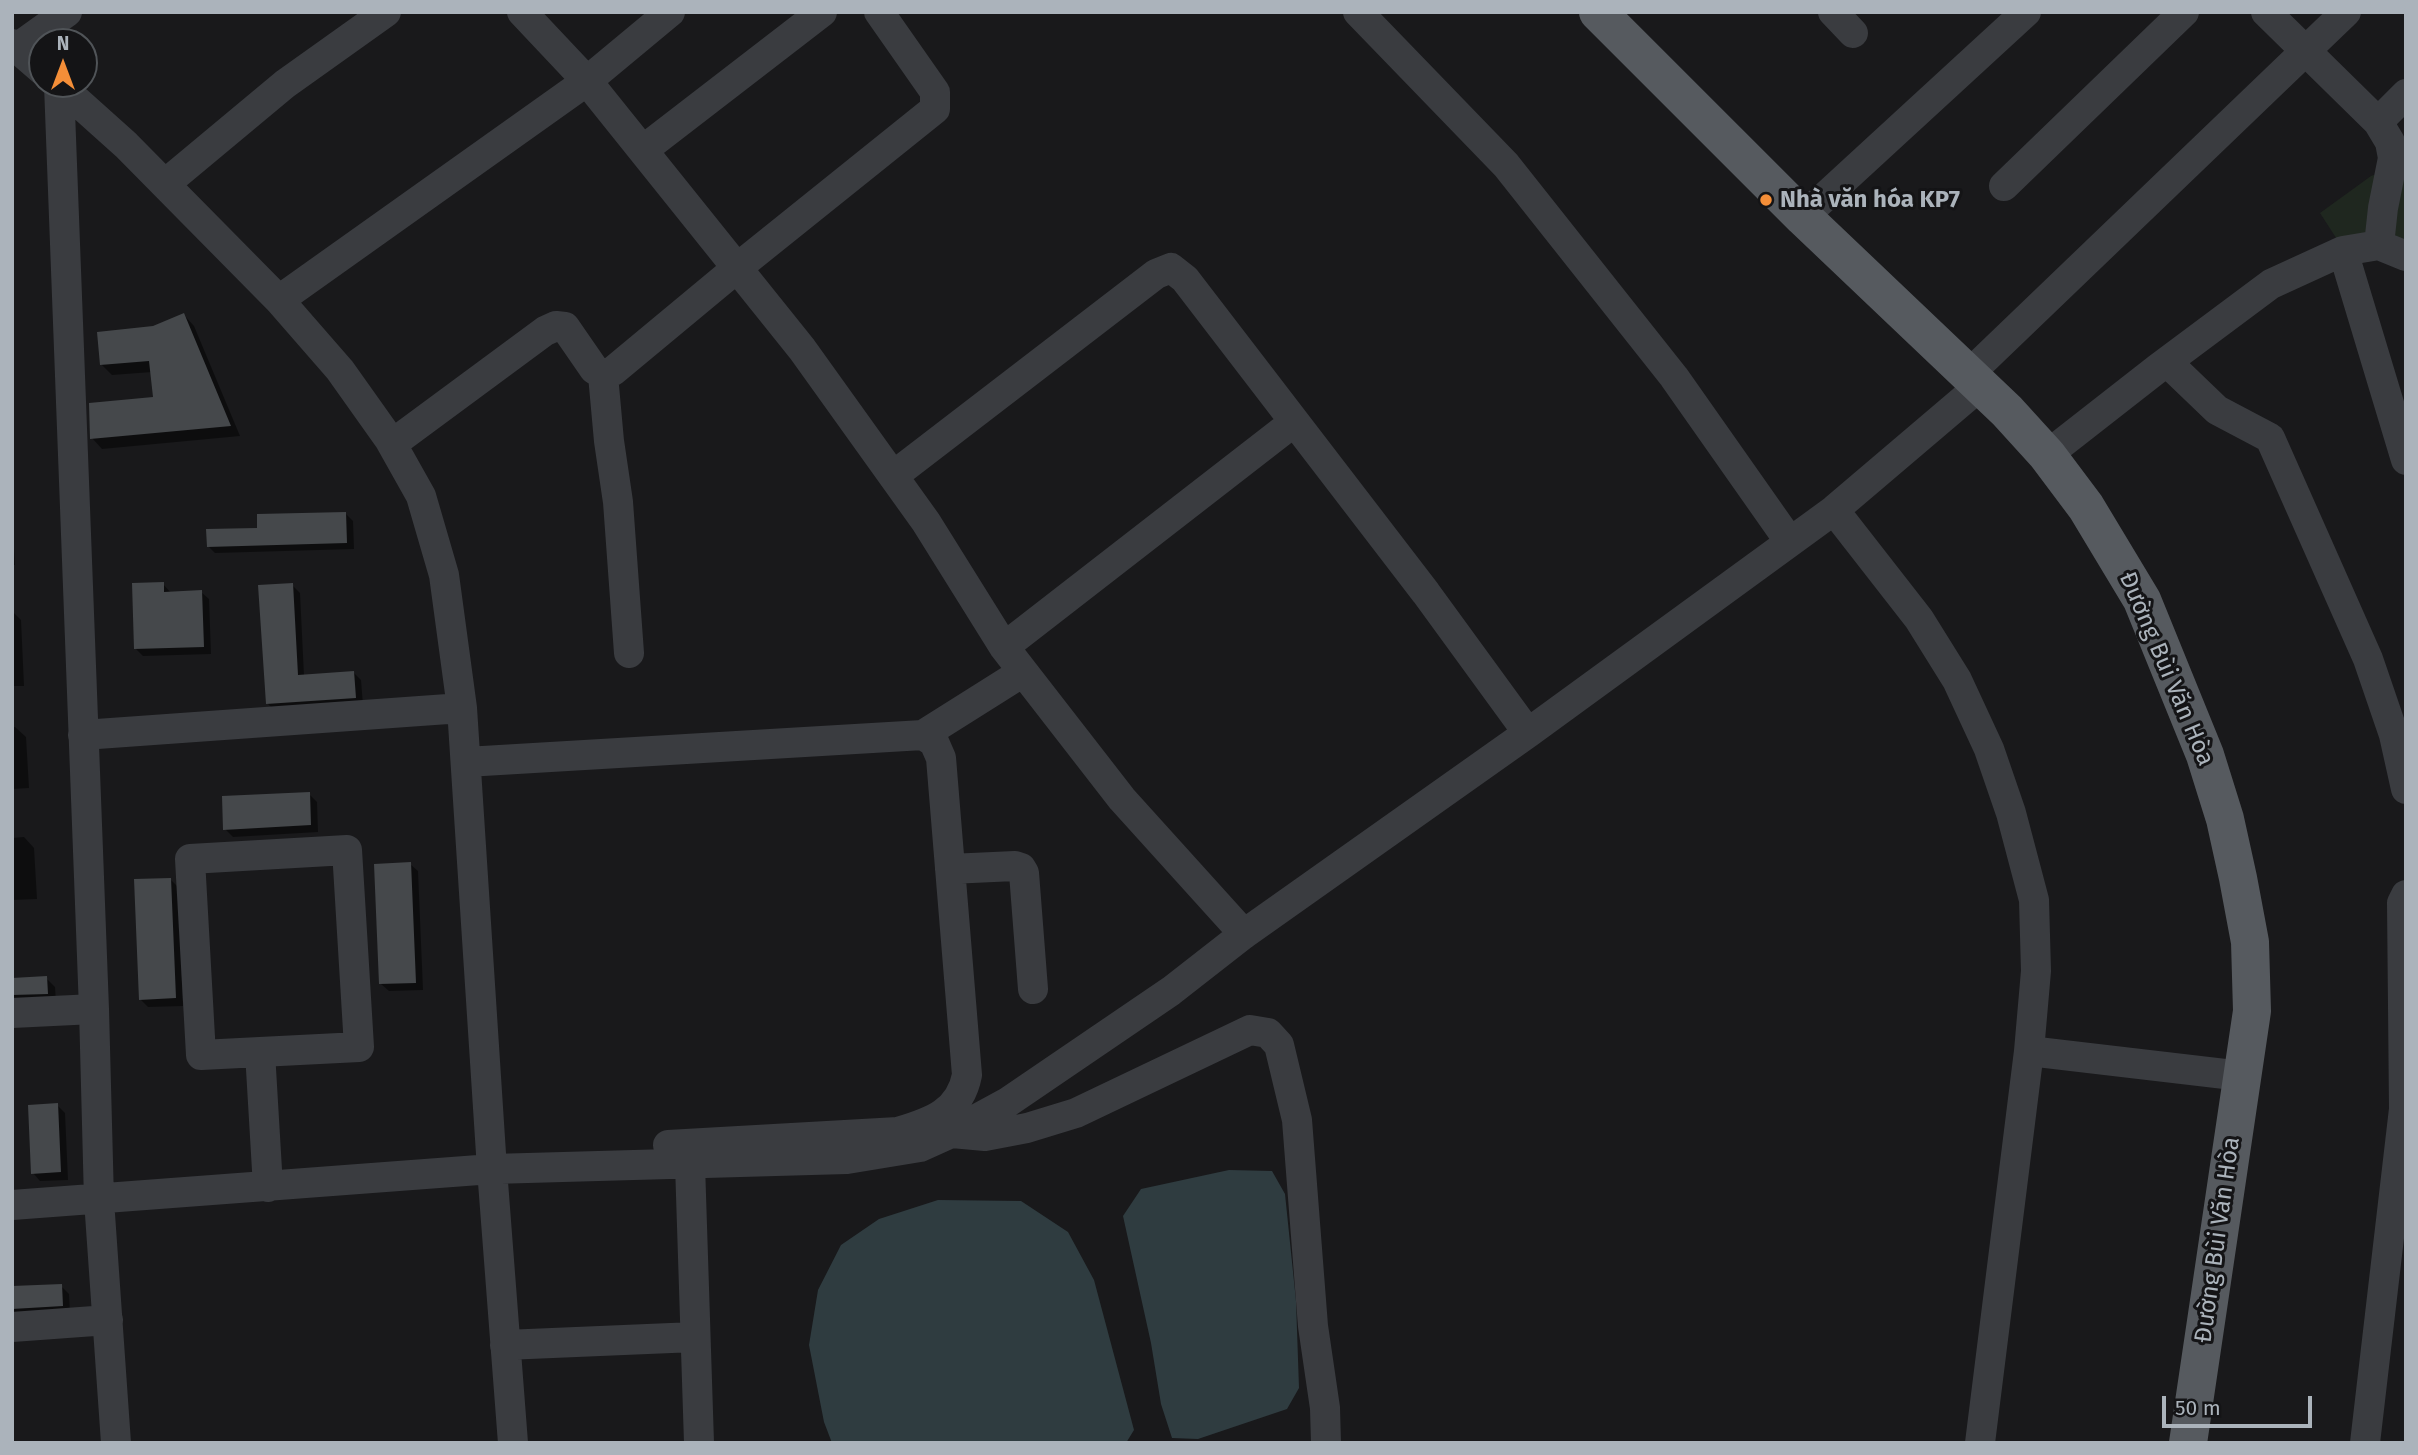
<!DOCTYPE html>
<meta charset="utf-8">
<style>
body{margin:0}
#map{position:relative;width:2418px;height:1455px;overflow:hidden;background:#19191b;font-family:"Fira Sans",sans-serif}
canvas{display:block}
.frame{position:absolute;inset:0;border:14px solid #abb3bb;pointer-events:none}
.north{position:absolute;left:28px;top:28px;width:70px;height:70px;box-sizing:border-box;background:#141416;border:2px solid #505458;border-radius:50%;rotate:0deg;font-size:19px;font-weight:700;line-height:28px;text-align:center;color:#abb3bb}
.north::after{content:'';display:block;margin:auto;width:24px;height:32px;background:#f48e38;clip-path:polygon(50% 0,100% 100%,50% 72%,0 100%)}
.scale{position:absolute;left:2162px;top:1396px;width:150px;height:32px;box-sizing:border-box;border:4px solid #abb3bb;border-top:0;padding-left:9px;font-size:21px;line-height:24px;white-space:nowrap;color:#abb3bb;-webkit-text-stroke:5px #141416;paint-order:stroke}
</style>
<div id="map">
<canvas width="2418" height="1455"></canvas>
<div class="frame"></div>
<div class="north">N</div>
<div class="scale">50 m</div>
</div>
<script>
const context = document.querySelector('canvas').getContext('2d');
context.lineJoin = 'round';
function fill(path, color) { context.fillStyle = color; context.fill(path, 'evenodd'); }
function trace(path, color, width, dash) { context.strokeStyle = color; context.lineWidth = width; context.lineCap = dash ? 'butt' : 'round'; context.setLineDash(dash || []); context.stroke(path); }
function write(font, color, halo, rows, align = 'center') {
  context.font = font + ' "Fira Sans",sans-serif'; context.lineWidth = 6; context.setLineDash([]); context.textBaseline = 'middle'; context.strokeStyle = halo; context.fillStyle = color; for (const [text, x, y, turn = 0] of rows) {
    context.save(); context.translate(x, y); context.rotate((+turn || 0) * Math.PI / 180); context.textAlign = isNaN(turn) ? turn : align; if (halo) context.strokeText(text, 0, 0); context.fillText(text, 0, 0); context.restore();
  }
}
fill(new Path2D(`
 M2397,139L2406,141V248L2340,244L2320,213L2371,176L2400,165Z`), '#1f271f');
fill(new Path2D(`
 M1229,1170L1272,1171L1285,1194L1296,1301L1299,1388L1287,1409L1198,1439L1172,1438L1161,1404L1151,1343L1123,1216L1141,1189Z
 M938,1200L1021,1201L1068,1232L1094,1280L1134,1430L1126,1443H832L824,1422L809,1345L818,1290L841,1245L879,1219Z`), '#2f3c40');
fill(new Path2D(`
 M184,315L194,326L240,436L102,449L92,438L154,399L152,372L112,375L101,364L153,328Z
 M346,514L353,521L354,549L215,553L208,546L259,530Z
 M12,516L15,565H12Z
 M163,584L171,593L201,592L209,599L211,654L143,656L136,649Z
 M292,585L300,593L304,676L354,673L361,680L363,705L275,711L268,704Z
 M12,611L21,620L24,686H12Z
 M12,727H15L26,737L29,788L12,789Z
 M309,794L317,802L318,832L233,837L225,829Z
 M24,837L34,848L37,899L12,900V838Z
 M410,864L418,871L423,990L389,991L381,984Z
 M170,879L178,887L183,1006L148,1007L140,999Z
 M46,978L55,987L56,1002L12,1007V980Z
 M57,1105L65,1113L68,1180L40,1181L33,1173Z
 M61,1286L69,1294L70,1313L12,1320V1288Z`), '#0007');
fill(new Path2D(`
 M184,313L231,426L90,439L89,403L153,397L149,361L100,365L97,332L153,326Z
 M346,512L347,543L207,547L206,529L257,528V514Z
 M164,582V592L202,590L204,647L134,649L132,583Z
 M293,583L298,675L354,671L356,698L266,704L258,585Z
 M310,792L311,825L223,830L222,796Z
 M411,862L416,983L379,984L374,864Z
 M171,878L176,998L139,1000L134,879Z
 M47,976L48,994L12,995V978Z
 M58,1103L61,1172L31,1174L28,1105Z
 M62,1284L63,1306L12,1309V1286Z`), '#45484b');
trace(new Path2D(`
 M522,12L587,81L802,349L926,522L1004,647L1122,799L1244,934
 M1358,12L1506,165L1674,377L1790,542
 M1833,12L1853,33
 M2266,12L2378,122L2390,142L2393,158L2383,208L2379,245
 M12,44L42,70
 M17,48L67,12
 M58,84L126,145L279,300L340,370L389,439L421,496L444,575L462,708L492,1169L513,1443
 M59,85L94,1009L99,1200L116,1443
 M2378,122L2406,94
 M643,150L822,12
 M165,184L285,84L386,12
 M2004,186L2184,12
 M1803,217L2026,12
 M2343,251L2406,460
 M279,300L587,81L670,12
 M2167,362L2217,410L2270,438L2368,659L2394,735L2406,789
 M1969,374L2346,12
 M603,375L609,441L618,502L629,653
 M392,444L545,331L556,326L565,327L594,369L603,375L613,371L737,268L935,109V92L879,12
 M2047,455L2157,369L2271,284L2343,251L2379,245L2406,256
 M893,476L1156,274L1171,268L1185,279L1426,593L1528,733
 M1834,510L1919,619L1957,680L1989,749L2011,813L2034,900L2036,971L2029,1051L1980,1443
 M1004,647L1294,422
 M83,735L462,708
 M923,735L1023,672
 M466,762L923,735L934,742L941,758L967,1075C960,1112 932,1122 898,1132L668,1145
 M950,869L1015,866L1021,868L1024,873L1033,989
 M12,1013L94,1009
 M2029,1051L2242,1076
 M260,1052L201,1055L190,859L347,850L359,1047L260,1052L268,1187
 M952,1133L985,1136L1027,1128L1076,1113L1250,1030L1268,1033L1279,1045L1297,1120L1313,1326L1325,1408L1326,1443
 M690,1164L699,1443
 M12,1205L492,1169L847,1159L920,1147L951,1133L1008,1102L1171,991L1244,934L1528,733L1834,510L1981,385
 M12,1327L108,1320
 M505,1345L695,1337
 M2365,1443L2404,1109L2402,903L2406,895`), '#3a3c40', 30);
trace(new Path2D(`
 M1598,12L1803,217L2007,411L2047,455L2086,507L2142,600L2205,755L2225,819L2238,878L2250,942L2252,1011L2188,1443`), '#565a5f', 38);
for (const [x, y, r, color] of [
 [1766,200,7,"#f48e38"]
]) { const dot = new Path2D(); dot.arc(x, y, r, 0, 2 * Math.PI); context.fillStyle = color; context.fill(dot); trace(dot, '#141416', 2.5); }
write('bold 24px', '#abb3bb', '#141416', [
 ["Nhà văn hóa KP7",1780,200]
], 'left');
write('24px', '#abb3bb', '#141416', [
 ["Đường Bùi Văn Hòa",2166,669,67],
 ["Đường Bùi Văn Hòa",2218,1240,-82]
]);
</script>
